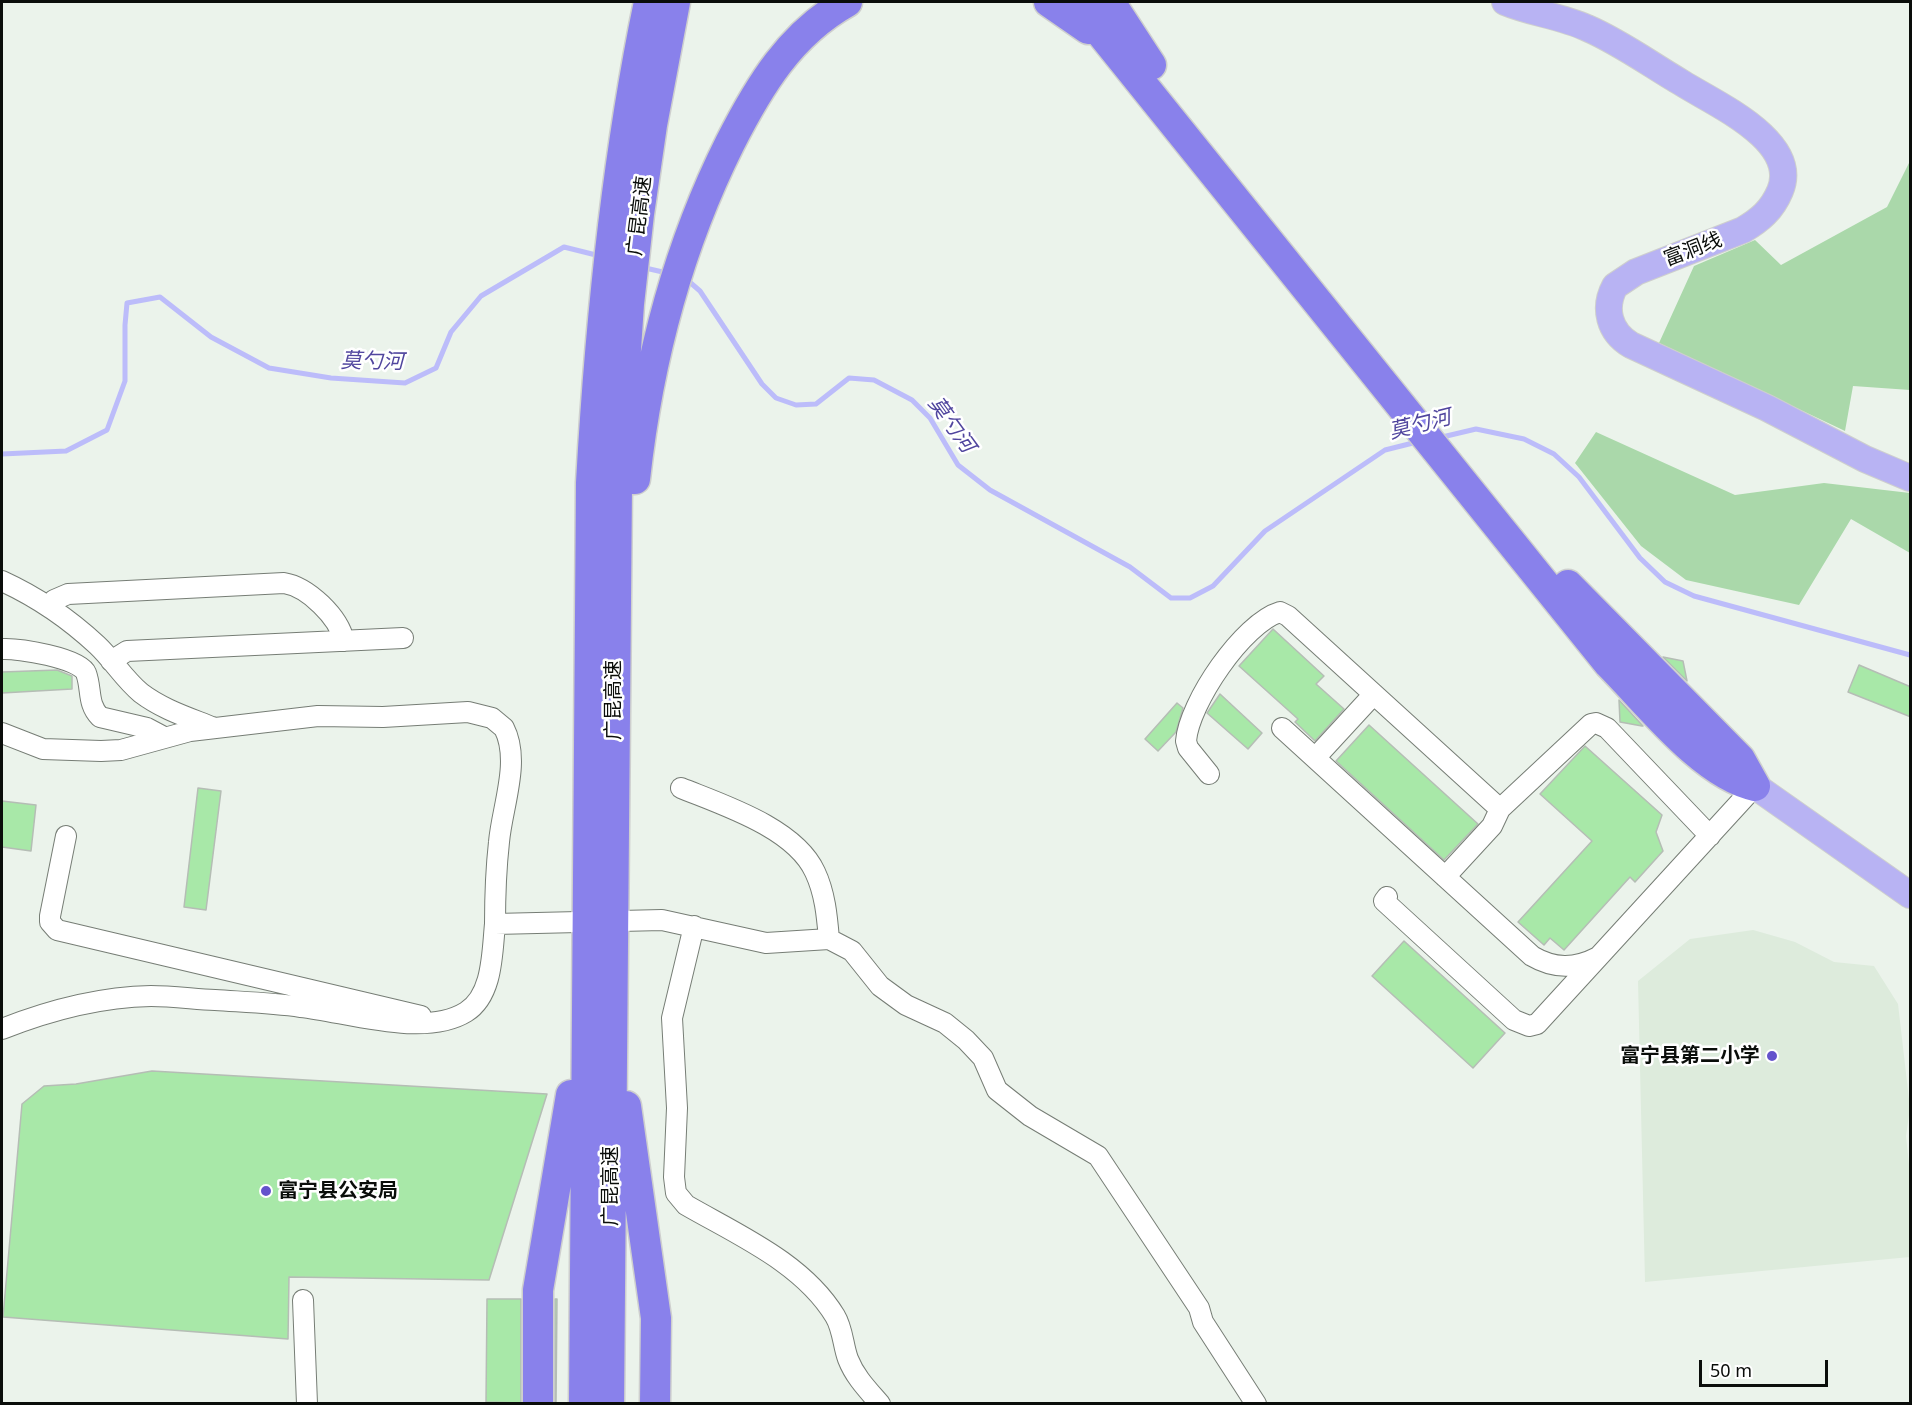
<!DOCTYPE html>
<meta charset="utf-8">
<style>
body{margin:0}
#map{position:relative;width:1912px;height:1405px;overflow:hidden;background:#ebf3eb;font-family:"Noto Sans",sans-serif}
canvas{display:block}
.frame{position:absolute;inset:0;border:3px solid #0a0d0a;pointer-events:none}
.scale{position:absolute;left:1699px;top:1360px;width:129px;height:27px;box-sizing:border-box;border:3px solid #0a0d0a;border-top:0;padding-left:8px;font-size:18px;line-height:21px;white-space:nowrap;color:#0a0d0a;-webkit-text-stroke:4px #fff;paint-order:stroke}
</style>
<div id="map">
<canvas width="1912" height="1405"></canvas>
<div class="frame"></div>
<div class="scale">50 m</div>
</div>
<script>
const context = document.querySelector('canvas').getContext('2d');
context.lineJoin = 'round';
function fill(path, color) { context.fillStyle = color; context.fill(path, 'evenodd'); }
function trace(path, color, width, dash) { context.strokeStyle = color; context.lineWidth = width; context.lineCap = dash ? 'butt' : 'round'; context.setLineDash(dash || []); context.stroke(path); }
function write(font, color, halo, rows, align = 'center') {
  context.font = font + ' "Noto Sans","Noto Sans SC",sans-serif'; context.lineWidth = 5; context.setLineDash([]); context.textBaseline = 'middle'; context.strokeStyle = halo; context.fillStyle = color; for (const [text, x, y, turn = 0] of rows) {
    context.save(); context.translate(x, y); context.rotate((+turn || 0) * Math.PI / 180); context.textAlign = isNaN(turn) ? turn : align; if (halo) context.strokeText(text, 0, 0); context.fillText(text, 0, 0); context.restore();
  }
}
fill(new Path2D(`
 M1753,930L1795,942L1834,962L1874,966L1898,1004L1910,1108L1906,1136L1910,1174V1257L1645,1282L1638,981L1690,939Z`), '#ddebdc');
fill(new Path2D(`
 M1910,161V390L1853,386L1845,431L1659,343L1694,266L1755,240L1781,265L1887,207Z
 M1596,432L1735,495L1824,483L1910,493V553L1851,519L1799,605L1686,580L1641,546L1575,463Z`), '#aad8aa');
trace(new Path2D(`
 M641,267L667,273
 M685,278L700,291L762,384L776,398L796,405L816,404L849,378L874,380L912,400L930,418L958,465L990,490L1130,567L1171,598H1190L1213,586L1265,531L1385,450L1417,442
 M1438,438L1476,429L1524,439L1554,454L1579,477L1640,558L1665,582L1694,596L1910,655
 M2,454L66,451L107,430L125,381V325L127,303L160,297L211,337L269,368L331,378L405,383L436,368L451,332L481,296L564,247L600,256`), '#bcbcfa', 5);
const building = new Path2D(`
 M1273,629L1324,676L1316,684L1344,709L1315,741L1295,722L1298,719L1239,666Z
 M1663,657L1683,661L1687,681Z
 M1859,665L1911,687V717L1848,692Z
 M57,670L72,676V689L2,693V672Z
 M1220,694L1262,733L1248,749L1207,713Z
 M1619,700L1643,726H1642L1620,722Z
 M1177,703L1183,708L1176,732L1158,751L1145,739Z
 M1369,725L1478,824L1444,860L1336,761Z
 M1585,746L1662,815L1656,832L1663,851L1635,882L1630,877L1564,950L1550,938L1544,945L1518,922L1592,841L1540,794Z
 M198,788L221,791L206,910L184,907Z
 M2,801L36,805L31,851L2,847Z
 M1404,941L1505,1033L1473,1068L1372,976Z
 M152,1071L547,1094L489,1280L289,1277L288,1339L3,1317L22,1104L44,1086L76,1084Z
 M487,1299H521V1403L486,1402Z
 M555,1299H557L556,1403H555Z`);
fill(building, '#a8e8a8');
trace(building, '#b5bdb5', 1.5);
const minor = new Path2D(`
 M2,581C37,597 69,619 97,645C113,660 124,679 141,693C162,709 187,717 212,727
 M49,607L54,600L68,594L284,583C308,587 339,617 344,641
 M2,649C18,648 80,658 86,673C92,689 87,704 100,717L147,728L164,737
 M111,661L127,651L403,638
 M1282,728L1532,956C1554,969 1575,969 1598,957
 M2,733L43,749L101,751L121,750L190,731L318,716L383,717L468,712L492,718L504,728C521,761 502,807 499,842C496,869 495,897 495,924
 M1315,758L1374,694
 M1209,774L1188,748L1186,741C1189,703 1243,623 1280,612L1288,616L1500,809
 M681,788C723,805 795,828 815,872C825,893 827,916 829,939
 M66,836L50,916V922L57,930L421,1016
 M1445,877L1492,826L1500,809L1591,724L1596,723L1607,728L1710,836
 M1387,897L1384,901L1514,1020L1529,1026L1537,1024L1755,786
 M694,926L672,1018L677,1108L674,1177L676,1193L686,1205C738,1235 803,1263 835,1316C843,1329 843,1346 848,1359C855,1377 868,1390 880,1404
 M2,1029C50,1010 99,997 151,996C172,996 194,999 215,1000C244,1002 273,1003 301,1007C347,1012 424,1038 466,1012C493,995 492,953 495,924L662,920L766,943L829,939L852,951L880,986L906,1005L945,1023L966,1040L983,1058L997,1090L1030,1116L1098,1156L1199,1308L1203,1322L1256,1404
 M303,1300L307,1404`);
const major = new Path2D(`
 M1505,2C1531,13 1561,16 1587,28C1620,42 1651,65 1682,83C1715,104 1801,141 1780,191C1772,210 1760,220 1743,230L1636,272L1615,286C1603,308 1609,332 1631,345L1767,408L1865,459L1910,478
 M1755,786L1910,895`);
const highway = new Path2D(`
 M1049,2L1088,29
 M1076,2L1609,664C1647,702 1703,775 1755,786
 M1110,2L1151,65
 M635,479C648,361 677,249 730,143C759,86 790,34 847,2
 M1568,585L1740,759L1755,786
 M626,1106L656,1318L655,1404
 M538,1404V1290L571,1095
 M584,1404L591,483C600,321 616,160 649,2
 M609,1404L617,484L629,304L639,214L652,125L675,2`);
trace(minor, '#767d75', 22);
trace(major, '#cecfce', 28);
trace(highway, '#cecfce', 33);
trace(minor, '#fff', 20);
trace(major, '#b8b3f3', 26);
trace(highway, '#8981eb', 30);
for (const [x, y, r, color] of [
 [1772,1056,6,"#6453cc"],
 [266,1191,6,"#6453cc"]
]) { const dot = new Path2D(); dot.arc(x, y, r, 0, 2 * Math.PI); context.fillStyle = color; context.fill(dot); trace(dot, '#fff', 2); }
write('20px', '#0a0d0a', '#fff', [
 ["广昆高速",640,216,-83],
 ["富洞线",1693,250,-21],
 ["广昆高速",614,700,-90],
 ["广昆高速",611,1186,-90]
]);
write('bold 20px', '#0a0d0a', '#fff', [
 ["富宁县第二小学",1760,1056],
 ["富宁县公安局",278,1191,"left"]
], 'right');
write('italic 21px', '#50459e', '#fff', [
 ["莫勺河",372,362,1],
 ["莫勺河",951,425,54],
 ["莫勺河",1420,425,-14]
]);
</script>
